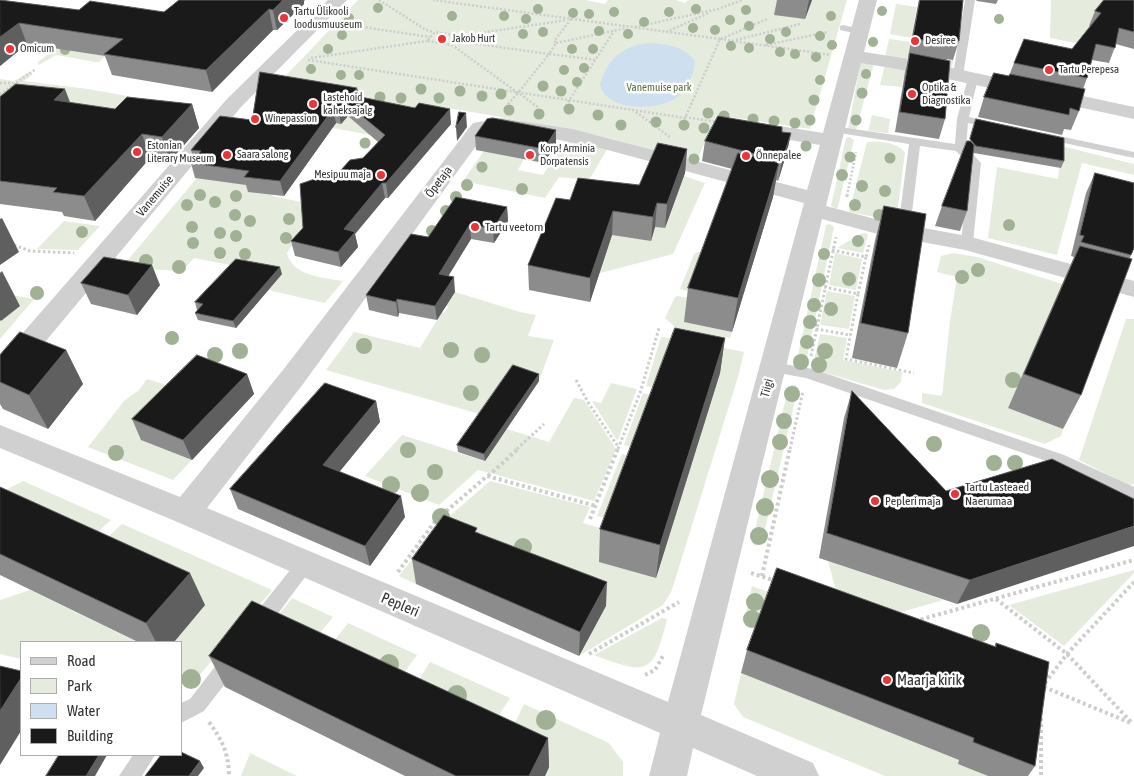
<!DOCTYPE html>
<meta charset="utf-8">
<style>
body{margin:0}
#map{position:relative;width:1134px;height:776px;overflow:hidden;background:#fff;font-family:"Asap Condensed",sans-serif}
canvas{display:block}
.legend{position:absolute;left:20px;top:641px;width:162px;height:115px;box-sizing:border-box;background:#fff;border:1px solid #adadad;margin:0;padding:6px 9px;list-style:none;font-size:15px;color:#333}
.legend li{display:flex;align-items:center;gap:10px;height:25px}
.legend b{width:25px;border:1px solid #adadad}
</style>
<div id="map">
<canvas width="1134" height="776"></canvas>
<ul class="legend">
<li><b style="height:6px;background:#d0d0d0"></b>Road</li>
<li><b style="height:14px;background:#e5ecde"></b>Park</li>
<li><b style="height:14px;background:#cee0ef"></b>Water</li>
<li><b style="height:14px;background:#1a1a1a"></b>Building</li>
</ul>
</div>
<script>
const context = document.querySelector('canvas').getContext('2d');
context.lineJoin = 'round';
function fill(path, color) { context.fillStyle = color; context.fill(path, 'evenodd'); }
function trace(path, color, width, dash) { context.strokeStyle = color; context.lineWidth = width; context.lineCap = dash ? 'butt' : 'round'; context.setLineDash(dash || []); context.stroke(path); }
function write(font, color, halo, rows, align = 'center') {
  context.font = font + ' "Asap Condensed",sans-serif'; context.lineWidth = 5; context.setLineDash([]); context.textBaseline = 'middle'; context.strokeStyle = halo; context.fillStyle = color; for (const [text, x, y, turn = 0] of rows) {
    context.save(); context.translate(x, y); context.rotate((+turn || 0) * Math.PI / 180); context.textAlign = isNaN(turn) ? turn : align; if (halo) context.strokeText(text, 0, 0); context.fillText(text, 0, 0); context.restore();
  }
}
fill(new Path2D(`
 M358,0H585L605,4L608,0H676L685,3L688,0H847L810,129L716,115L696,163L607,138L500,117L454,109L397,108L370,135L323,126L272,196L345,211L293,244L287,253C292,276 324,278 343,281L325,303L224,280L235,266L194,258L182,271L121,268L197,178L231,183L320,117L344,121L359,102L274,88Z
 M1051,0H1131L1134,14V49L1114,44L1111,50L1050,38Z
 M896,4L917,7L912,38L890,34Z
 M92,20L81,52L106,56L99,62H95L56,55L39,65L38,62Z
 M889,39L911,42L909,53L953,60L952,70L885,57Z
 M861,61L874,63L856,130L848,129Z
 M885,64L951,79L944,84L903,78L902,87L880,85Z
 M29,72L33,74L24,81L88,89L138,98L99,115L0,130V79L14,81Z
 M872,115L890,119L888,133L868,131Z
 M1010,125L1026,129L1025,137L1134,164V175L1082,163L1057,255L988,238L997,167L1058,179L1061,156L1006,146Z
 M849,137L854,140L838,207L836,209L831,206L846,138Z
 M565,140L608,148L589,180L559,177L545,198L463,181L484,151L524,159L518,170L543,175Z
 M867,142C878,140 899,143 905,153L896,221L849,212Z
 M684,176L705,183L673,254L600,273L580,270L593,230L651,241L655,227L665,228Z
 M64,221L100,226L78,250L37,249Z
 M830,224L834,227L805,367L796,365L826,225Z
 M866,233L868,235L863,253L837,248L860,234Z
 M698,252L709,254L695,293L680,289L694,254Z
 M835,253L862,259L856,290L829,285Z
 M953,253L977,257L1103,297L1060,290L1008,408L1063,429L1061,436L1045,444L922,403V393L942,396L950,321L957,277L937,272L941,256Z
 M827,291L855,296L849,329L820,325Z
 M455,292L520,312L536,315L528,336L554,340L539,381L513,372L483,415L326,370L354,332L420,348L442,312L444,313L448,307L446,306Z
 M0,293L34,299L0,339Z
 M678,296L693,299L685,322L732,332L730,338L677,329L665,318L675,297Z
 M1126,319H1134V484L1128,485L1079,460Z
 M820,334L847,338L843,360L902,372L901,382L894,389L884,390L812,369Z
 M661,337L685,340L744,352L738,377L675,580L671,592L663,605L579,656L606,607L447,540L416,584L399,576L437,527L490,481L590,507L583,523L610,531L662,389L646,386Z
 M147,379L189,392L141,439L192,460L173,480L88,447L124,401L139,390Z
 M611,383L637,389L618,440L616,439L592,401L601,403Z
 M792,385H796L798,388L762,542L756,546L752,543L788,389Z
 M643,393L659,397L640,449L624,445Z
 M574,398L584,400L616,449L594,501L478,470L439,505L365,476L402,435L484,461L507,429L549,442Z
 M622,454L636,458L614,520L597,516Z
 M23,481L111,520L81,548L0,493Z
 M122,524L272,590L192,684L181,679V642H174L205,605L91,553Z
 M828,561L943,600L898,613L836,591Z
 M1134,570V573L1064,646L1009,605Z
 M752,586L771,593L759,626L744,622Z
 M30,590L137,642H21V659L0,654V600Z
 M292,598L333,617L304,652L265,633Z
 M662,618L667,619C653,676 647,675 594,655Z
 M348,623L417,655L390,692L320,659Z
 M430,662L510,698L485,737L406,700Z
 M741,673L959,760V764L988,776H885L743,717L734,704Z
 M524,704L609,743L623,762V776H489Z
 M250,753L297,776H241Z`), '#e5ecde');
fill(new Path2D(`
 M650,43C666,44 685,46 695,61C695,68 693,73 690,79C686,86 683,94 676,98C657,111 607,112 600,85C607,59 623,45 650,43Z`), '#cee0ef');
trace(new Path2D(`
 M379,0L426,30L434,32
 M571,19L554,41L556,43L549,54L596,60
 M342,24L430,37
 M635,27L718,9L742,0
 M666,32L709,13
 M720,39L831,55
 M721,39L767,19
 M736,40L800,24
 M456,41L549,54L518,93L452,45L427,41L435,32L460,36L567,20
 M556,43L627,28
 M766,45L828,32
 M311,58L427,41
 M308,60L685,118L720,39L433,0
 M0,83H13
 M0,94L36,69
 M520,94L539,108
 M568,102L614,31
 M508,104L518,93
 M636,112L671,138
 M685,117L717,122
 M847,196L856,152`), '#cdcdcd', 2.5, [2, 2]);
trace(new Path2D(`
 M847,197V195
 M14,245L30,251L74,253
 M832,250L866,257L869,245
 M824,287L858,294L866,257
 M858,294L846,359L914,373
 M816,329L850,335
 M811,356L836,237
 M576,380L589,404L619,448
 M517,449L544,424
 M618,449L640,393L659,328
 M790,449L803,391`), '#cdcdcd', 3, [2.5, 2.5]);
trace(new Path2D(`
 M488,476L519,448
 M590,519L618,448
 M398,572L436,520L487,476L596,506
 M751,573L776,581
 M762,576L790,448
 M996,599L1067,654L1133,724
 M915,621L1134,560
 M589,654L679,602
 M645,675L655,670L664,654
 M1045,683L1067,654L1134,582
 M1044,687L1131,723
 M1041,718V776
 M209,722C222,740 229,754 229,776`), '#cdcdcd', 4, [3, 3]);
fill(new Path2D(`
 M965,0H975L963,75L958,78L953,75Z
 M843,25L862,29L864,31L859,34L840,30V26Z
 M973,75L978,78L969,117L1000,124L1002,126L996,129L968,123L966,147L981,163L973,243L967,247L961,243L969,164L956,151L920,146L910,229L908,232H900L898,229L909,144L833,132L827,129L833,126L955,144L957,119L968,78Z
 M1045,133L1134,152V158L1041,138L1039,136Z
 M772,362L813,369L1064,455L1134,487V502L1052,463L806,378L767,371L765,367L767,363Z
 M305,557L311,559L314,564L311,569L265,631L258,633L251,631L249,625L251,619L299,559Z
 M231,652L238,655L240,661L238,667L204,711L181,723V703L190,699L224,655Z
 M133,755H155L142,776H119Z`), '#d0d0d0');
fill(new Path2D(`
 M328,0H347L241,107L10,384L0,387V359L227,99Z
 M859,0H877L864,52L915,60L1134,107V119L915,72L861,63L826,206L875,219L967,236L1134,281V297L965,250L874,233L822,219L701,715L813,763L819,776H757L693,748L687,776H649L660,733L175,521L0,448V425L180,497L283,370L473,123L501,118L572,129L807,190L820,145L755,134L748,132L745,128L748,124L755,122L823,133ZM494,130L515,131L604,149L804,203L668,702L207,508L303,384L487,131Z`), '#d0d0d0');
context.fillStyle = '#a0b194';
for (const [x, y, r] of [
 [378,8,5],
 [538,9,5],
 [696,9,5],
 [746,10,5],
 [882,11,5],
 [614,12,5],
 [669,12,5],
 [573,13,5],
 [589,14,5],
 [452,16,5],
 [504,16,5],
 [831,16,5],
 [349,18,5],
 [526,19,5],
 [999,19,5],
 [730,20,5],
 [644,22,5],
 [749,26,5],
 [693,28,5],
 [715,30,5],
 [599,31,5],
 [543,32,5],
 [786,32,5],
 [523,34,5],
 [628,34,5],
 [342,35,5],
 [820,36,5],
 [770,39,5],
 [873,42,5],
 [832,45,5],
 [731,46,5],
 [749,48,5],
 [328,49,5],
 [572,49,5],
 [593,49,5],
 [65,50,5],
 [780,52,5],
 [795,54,5],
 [816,57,5],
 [584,68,5],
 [311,69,5],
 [564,70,5],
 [866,74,5],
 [341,75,5],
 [359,75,5],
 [820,80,5],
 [577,82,5],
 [543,86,5.5],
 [421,89,5.5],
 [460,91,5.5],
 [561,91,5.5],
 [862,93,5.5],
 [501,94,5.5],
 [482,96,5.5],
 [380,97,5.5],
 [401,98,5.5],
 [439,98,5.5],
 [814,100,5.5],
 [569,109,5.5],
 [509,110,5.5],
 [708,113,5.5],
 [539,114,5.5],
 [598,115,5.5],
 [724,116,5.5],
 [753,119,5.5],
 [810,120,5.5],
 [856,120,5.5],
 [774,121,5.5],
 [656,122,5.5],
 [795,123,5.5],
 [621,125,5.5],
 [684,125,5.5],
 [704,128,5.5],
 [365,143,5.5],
 [806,146,5.5],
 [850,157,5.5],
 [890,158,5.5],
 [694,159,5.5],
 [482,167,5.5],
 [842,175,6],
 [467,185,6],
 [862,186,6],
 [522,189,6],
 [885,191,6],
 [200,195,6],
 [236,196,6],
 [456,197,6],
 [215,202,6],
 [187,205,6],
 [855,205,6],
 [446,211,6],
 [235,215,6],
 [879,215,6],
 [289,219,6],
 [250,221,6],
 [1009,225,6],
 [192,227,6],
 [432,231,6],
 [82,232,6],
 [220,233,6],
 [236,236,6],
 [286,238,6],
 [858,241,6],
 [193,243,6],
 [220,253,6],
 [245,254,6],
 [824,254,6],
 [146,261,7],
 [179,267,7],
 [978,270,7],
 [962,277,7],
 [849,279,7],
 [819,280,7],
 [37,293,7],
 [814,305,7],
 [831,309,7],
 [810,322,7],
 [172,338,7],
 [807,342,7],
 [364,346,8],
 [451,350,8],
 [240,351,8],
 [825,351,8],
 [215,355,8],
 [482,355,8],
 [801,362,8],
 [819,365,8],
 [1013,380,8],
 [471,393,8],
 [792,394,8],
 [784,421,8],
 [780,442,8],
 [934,444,8],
 [408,450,8],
 [116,453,8],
 [994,463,8],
 [1015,463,8],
 [435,472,8],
 [770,479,9],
 [391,485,9],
 [420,493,9],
 [765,507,9],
 [441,517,9],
 [759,536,9],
 [523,547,9],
 [755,602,9],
 [752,619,9],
 [981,633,9],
 [389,664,10],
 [191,679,10],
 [457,695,10],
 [546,720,10]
]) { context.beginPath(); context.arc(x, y, r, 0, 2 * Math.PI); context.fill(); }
fill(new Path2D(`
 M0,0L79,10L164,12L304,1V4L277,30H273L212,92L112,75L105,56L27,44L0,66Z
 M777,0H812L805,19L774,15Z
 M919,0H963L959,41L953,60L947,59V60L945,119L939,139L895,132L905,72L909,57H908Z
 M976,0H998L996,4L977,1Z
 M1134,0V49L1116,44L1109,63L1092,60L1087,78L1083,89L1079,111L1071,130L1064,129L1062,135L978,117L984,97L1009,76L1014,63L1072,49L1090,26H1089L1095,11Z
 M357,88L359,97L451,124L388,198H385L355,234L358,247L341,267L295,256L291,241L303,228L341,170L363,158L378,142L348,116L341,124L336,123L284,196L248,192L246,185L195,178L191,163L194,159L191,150L252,120Z
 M0,97L70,103L115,109L192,104L199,128L170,161L150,158L95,221L64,216L62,212L0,204Z
 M976,119L1064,161L1061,168L974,153L973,152L967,211L960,231L935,226L942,206L970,141Z
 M782,132L791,133L787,152L778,181L776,180L773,197L732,332L684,322L688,288L732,169L702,161L705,141Z
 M475,136L556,144L544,163L476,150Z
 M687,149L685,173L665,228L655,227L651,241L612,235L590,302L529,290L528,265L570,200L639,185Z
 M1095,173L1131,255L1081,395L1063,429L1008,408L1074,257L1071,256L1086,193Z
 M884,206L908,333L897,368L852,358L875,240Z
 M507,207L508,221L494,243L471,239L448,276L455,292L437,320L399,313L398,317L369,310L366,295L428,237Z
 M282,274L236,328L198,320L195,313L198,310H197L195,302Z
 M81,283L160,285L137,315L91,304Z
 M725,338L720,373L656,578L599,562L600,529Z
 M66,350L83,384L48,429L3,409L0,404V355Z
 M247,374L254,394L192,460L141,440L132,419Z
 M539,374V381L485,461L458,452L457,445Z
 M852,391L946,491L1052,459L957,604L819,558L844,418Z
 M376,401L380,422L339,472L405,517L370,566L238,509L230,489Z
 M0,487L205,605L174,642H138L0,575Z
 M477,532L606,606L579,656L416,584L412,559Z
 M996,643L1035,766L1028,776H988L958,764L959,760L741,673L747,650L994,647Z
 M209,656L548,738L549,767L545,776H405L225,687Z`), '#8c8c8c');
fill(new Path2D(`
 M283,0H305L304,1V4L277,30L273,10Z
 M809,0H812L805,19Z
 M269,9L273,30L212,92L206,70Z
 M19,23L27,44L0,66V37Z
 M357,88L360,102L353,110L351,95Z
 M65,89L74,113L54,100Z
 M345,102L348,116L341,124L338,110Z
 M192,104L199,128L170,161L162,137Z
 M333,109L336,123L284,196L280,181Z
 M450,109L451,124L388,198L386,183Z
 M466,113L467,127L457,141L456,127Z
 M556,130V144L544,163V149Z
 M791,133L787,152L778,181L782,161Z
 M142,134L150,158L95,221L84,196Z
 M687,149L685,173L665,228L667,204Z
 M779,163L773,197L732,332L738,298Z
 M382,183L385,198L355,234L358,247L341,267L338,252L344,229Z
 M657,203L655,227L651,241L653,217Z
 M507,207L508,221L494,243L493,229Z
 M613,211L612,235L590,302V278Z
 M2,218L19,252L0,265V219Z
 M470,224L471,239L441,288L439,274Z
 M152,265L160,285L137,315L128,295Z
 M280,267L282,274L236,328L233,321Z
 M2,271L20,306L1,321L0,320V273Z
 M454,277L455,292L437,320L435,306Z
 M397,299L399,313L398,317L396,302Z
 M725,338L720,373L656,578L660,545Z
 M66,350L83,384L48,429L29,395Z
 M247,374L254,394L192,460L183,440Z
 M539,374V381L485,461L484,454Z
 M376,401L380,422L328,486L323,465Z
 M401,496L405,517L370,566L365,546Z
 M1134,526V546L957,604L970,580Z
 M190,573L205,605L174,642H156L146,623Z
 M607,582L606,606L579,656L580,632Z
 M21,678V731L0,765V711Z
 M548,738L549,767L545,776H529Z
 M99,755H107L95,776H86Z
 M200,761L204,768L198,776H189Z`), '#5f5f5f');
const building = new Path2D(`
 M0,0L79,10L90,1L164,12L179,0H283L273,10L269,9L206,70L104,54L123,39L19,23L0,37Z
 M920,0H963L959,41L952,40L951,46L913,38Z
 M1104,0H1134V32L1119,28L1115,48L1096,44L1087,78L1014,63L1024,39L1072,49L1101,13L1095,11Z
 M910,53L950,61L945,119L900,112Z
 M260,72L357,88L351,95L415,108L419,103L450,109L386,183H382L344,229L355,232L338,252L291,241L303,228L300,184L341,170L350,160L363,158L385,135L345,102L338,110L333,109L280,181L244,177L249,171L191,163L201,151L191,150L220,116L252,120Z
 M994,73L1009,76L1010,74L1085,89L1079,111L1070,108L1069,115L984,97Z
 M16,84L65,89L54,100L115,109L127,97L192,104L162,137L142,134L84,196L53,192L57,188L0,181V97Z
 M459,112L466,113L456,127Z
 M718,116L782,127V132L791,133L782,161L705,141Z
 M493,118L556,130L544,149L475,136L487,119Z
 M976,119L1064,138V161L976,146L970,139Z
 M967,141H970L974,145L967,211L942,206Z
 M658,143L687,149L667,204L657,203L653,217L613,211L590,278L528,265L556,198L570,200L578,178L639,185Z
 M738,153L779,163L738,298L688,288Z
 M1095,173L1134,183V248L1131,255L1081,242L1084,236L1080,235Z
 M456,197L507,207L493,229L470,224L439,274L454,277L435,306L397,299L396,302L366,295L411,234L428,237Z
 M884,206L926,214L908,333L861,323Z
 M1080,246L1132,259L1081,395L1024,374Z
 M104,257L152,265L128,295L81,283Z
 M236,259L280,267L233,321L195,313L203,304L195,302Z
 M675,328L725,338L660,545L600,529Z
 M20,332L66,350L29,395L0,382V355Z
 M197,355L247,374L183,440L132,419Z
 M513,365L539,374L484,454L457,445Z
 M325,383L376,401L323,465L401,496L365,546L230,489Z
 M852,391L946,491L1052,459L1134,499V526L970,580L827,533Z
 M0,487L190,573L146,623L0,554Z
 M444,515L477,528L475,532L607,582L580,632L412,559Z
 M777,568L996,647V643L1049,662L1035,766L973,742L974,738L747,650Z
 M252,601L548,738L529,776H456L209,656Z
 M0,666L21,671V678L0,711Z
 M181,752L200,761L189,776H145L161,755H181Z
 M59,755H99L86,776H46Z`);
fill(building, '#1a1a1a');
trace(building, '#5f5f5f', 1);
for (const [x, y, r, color] of [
 [284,18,5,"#ec3337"],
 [442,39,5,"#ec3337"],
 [915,41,5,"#ec3337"],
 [10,49,5,"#ec3337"],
 [1049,70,5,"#ec3337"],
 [912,94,5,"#ec3337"],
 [313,104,5,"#ec3337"],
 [255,119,5,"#ec3337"],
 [137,152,5,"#ec3337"],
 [227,155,5,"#ec3337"],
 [530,155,5,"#ec3337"],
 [746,156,5,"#ec3337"],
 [381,175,5,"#ec3337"],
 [475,227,5,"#ec3337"],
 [955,494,5,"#ec3337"],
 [875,501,5,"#ec3337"],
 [887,680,5,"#ec3337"]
]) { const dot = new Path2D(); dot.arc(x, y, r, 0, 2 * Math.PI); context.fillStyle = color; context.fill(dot); trace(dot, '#fff', 2); }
write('11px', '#333', '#fff', [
 ["Tartu Ülikooli",294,12],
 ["loodusmuuseum",294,25],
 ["Jakob Hurt",452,39],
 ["Desiree",925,41],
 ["Omicum",20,49],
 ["Tartu Perepesa",1059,70],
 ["Optika &",922,88],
 ["Diagnostika",922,101],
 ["Lastehoid",323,98],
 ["kaheksajalg",323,111],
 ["Winepassion",265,119],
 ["Estonian",147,146],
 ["Literary Museum",147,159],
 ["Korp! Arminia",540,149],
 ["Dorpatensis",540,162],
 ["Saara salong",237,155],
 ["Õnnepalee",756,156],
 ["Mesipuu maja",371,175,"right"]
], 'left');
write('11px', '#53713d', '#fff', [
 ["Vanemuise park",659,88]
]);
write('12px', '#333', '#fff', [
 ["Õpetaja",439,182,-53],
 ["Vanemuise",155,196,-50],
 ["Tiigi",767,388,-75]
]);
write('12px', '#333', '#fff', [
 ["Tartu veetorn",485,227],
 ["Tartu Lasteaed",965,487],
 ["Naerumaa",965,501],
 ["Pepleri maja",885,501]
], 'left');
write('15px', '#333', '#fff', [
 ["Pepleri",400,605,23]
]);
write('15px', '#333', '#fff', [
 ["Maarja kirik",897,680]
], 'left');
</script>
